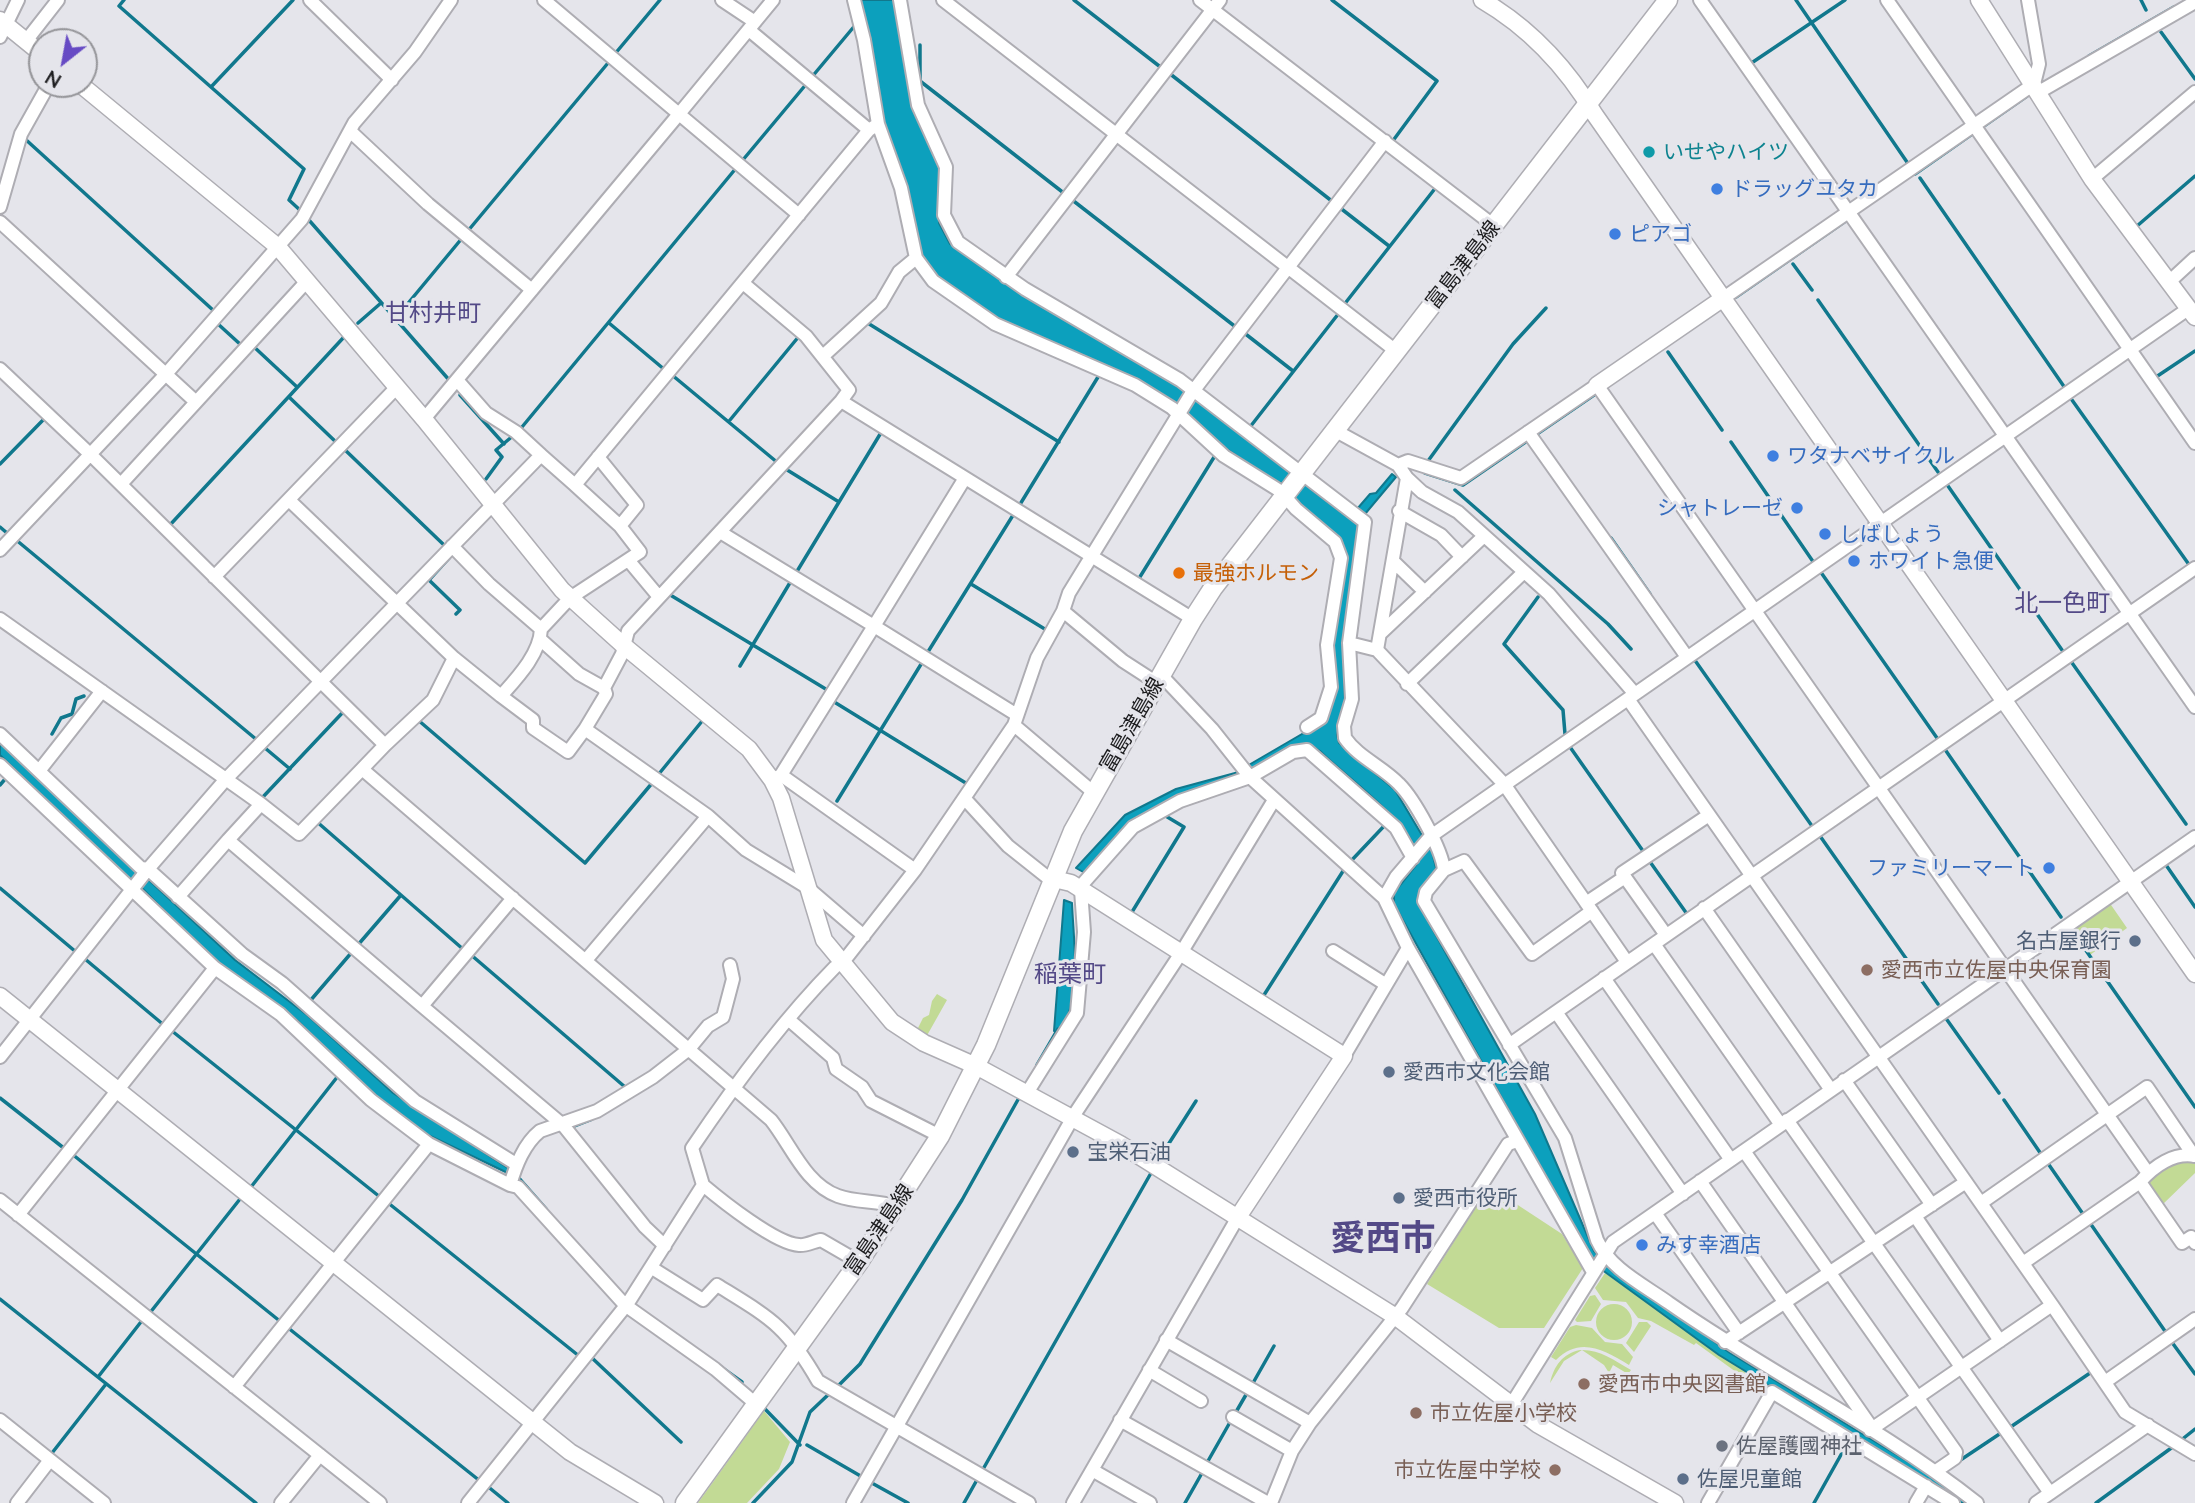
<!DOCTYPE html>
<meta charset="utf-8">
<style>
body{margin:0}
#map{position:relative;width:2195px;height:1503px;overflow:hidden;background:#e5e5eb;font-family:Lato,sans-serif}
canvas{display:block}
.north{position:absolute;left:28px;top:28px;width:70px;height:70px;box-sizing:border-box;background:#e5e5eb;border:2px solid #959599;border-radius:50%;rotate:211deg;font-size:19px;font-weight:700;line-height:28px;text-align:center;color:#1c1c1e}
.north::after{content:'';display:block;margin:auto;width:24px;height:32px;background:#674bc4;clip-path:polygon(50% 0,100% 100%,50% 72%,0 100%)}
</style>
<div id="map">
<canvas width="2195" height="1503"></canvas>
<div class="north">N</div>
</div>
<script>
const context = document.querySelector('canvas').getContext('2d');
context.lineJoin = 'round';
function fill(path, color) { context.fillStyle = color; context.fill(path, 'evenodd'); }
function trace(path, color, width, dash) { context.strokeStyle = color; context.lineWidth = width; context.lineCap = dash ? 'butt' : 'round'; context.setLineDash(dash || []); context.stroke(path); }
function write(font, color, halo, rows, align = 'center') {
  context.font = font + ' Lato,"Noto Sans JP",sans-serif'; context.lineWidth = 6; context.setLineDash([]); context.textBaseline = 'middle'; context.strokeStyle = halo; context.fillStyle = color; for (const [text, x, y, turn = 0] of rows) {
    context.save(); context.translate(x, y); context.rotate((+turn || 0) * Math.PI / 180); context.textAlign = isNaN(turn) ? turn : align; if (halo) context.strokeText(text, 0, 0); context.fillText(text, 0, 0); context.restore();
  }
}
fill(new Path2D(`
 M2109,902L2127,928L2090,955L2072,929Z
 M937,994L947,1000L925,1039L915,1034L923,1018L929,1015L932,1001Z
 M2174,1161L2195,1162V1173L2160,1207L2146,1182Z
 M1498,1192L1562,1234L1583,1268L1544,1328H1499L1427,1284L1483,1196Z
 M1605,1273L1745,1372L1743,1377L1696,1343L1694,1345L1651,1321L1638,1318L1626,1302L1603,1300L1595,1288Z
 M1595,1295L1601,1304L1591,1321L1577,1322L1575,1320L1590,1296Z
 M1596 1322a18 18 0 1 1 36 0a18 18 0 1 1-36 0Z
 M1639,1322H1647L1651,1326L1634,1352L1626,1343Z
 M1576,1325L1592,1328L1605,1342L1622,1344L1633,1357L1629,1365C1604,1350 1580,1336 1556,1360L1551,1357L1570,1327Z
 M1580,1350C1599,1349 1614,1360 1631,1370L1628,1374L1613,1365L1609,1373L1604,1365L1582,1350L1564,1361L1550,1383C1554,1366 1562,1354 1580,1350Z
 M764,1411L790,1442L779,1469L747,1503H698Z`), '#c2da95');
const water = new Path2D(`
 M859,0H894L941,170L939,223L950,244L1033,301L1163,374L1346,516H1351L1370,494L1376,493L1392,474L1396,477L1365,514L1358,529L1360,534L1343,646L1345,705L1337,735L1339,743L1395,790L1432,852L1436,868L1433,876L1420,891L1418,903L1535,1114L1594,1251L1609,1266L1730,1353L1933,1477L1966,1503H1960L1719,1355L1594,1264L1394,904V893L1417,864C1425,831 1342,774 1320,751L1309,744L1295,746L1253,770L1133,820L1085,873L1076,868L1125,815L1176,789L1235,773L1326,720L1334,640L1346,564L1283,483L1275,482L1218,443L1188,414L993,317L934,276L913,240L886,141Z
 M0,742L235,960L307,1015L393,1093L517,1174L516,1177L424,1133L371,1095L298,1021L211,958L132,878L128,879L0,755Z
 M1064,900L1072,903C1074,949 1082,993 1060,1035L1054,1031Z`);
fill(water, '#0ca0bd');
trace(water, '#11788d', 2);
trace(new Path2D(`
 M124,0L119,6L304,169L289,200L301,211
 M1074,0L1163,69
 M1332,0L1437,81L1392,142L1394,144
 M1796,0L1909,165
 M2141,0L2146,10
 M2161,32L2195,79
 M920,45V81L1065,194
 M614,55L660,0
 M2089,56L2174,7
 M1750,64L1845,0
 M1169,73L1333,202
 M811,78L857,23
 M211,87L293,0
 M1981,128L2027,96
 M24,138L214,311
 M742,161L808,82
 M1915,174L1975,132
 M1920,178L2065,388
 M1071,199L1237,328
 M1339,207L1389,246
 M308,219L450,381
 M2137,226L2195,176
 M467,232L608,63
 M1793,264L1812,290
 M1736,297L1847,220
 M1818,300L1938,472
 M1343,306L1437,186
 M395,319L463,237
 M866,322L1059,442
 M358,323L381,303
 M609,323L665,370
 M218,324L241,345
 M1243,332L1293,371
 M253,346L297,387
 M1668,352L1722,430
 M672,375L778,463
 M2156,377L2195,351
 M460,395L504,444
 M289,397L338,444
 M2072,400L2190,566
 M730,420L800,335
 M522,427L737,167
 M1250,427L1339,313
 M1537,434L1594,395
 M1731,442L1814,563
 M343,448L444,545
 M1428,461L1513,344L1546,308
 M0,464L45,418
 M784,468L839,502
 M1425,473L1463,485L1527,441
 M486,479L502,457L496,450L514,435
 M1948,486L2062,650
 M1455,490L1608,624L1631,649
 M1019,506L1098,377
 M169,526L344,337
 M0,527L7,533
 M1611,538L1650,594
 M15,539L257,740
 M449,558L429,580L460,610L456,614
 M1820,571L1937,738
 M796,573L882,431
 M1138,580L1216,454
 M971,584L1048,631
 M667,593L829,691
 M1538,597L1504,644L1563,710L1565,734
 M926,655L1015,512
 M1694,659L1812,826
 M2070,660L2186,824
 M740,666L791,581
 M831,700L969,785
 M418,720L585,863L653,782
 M52,734L61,718L72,714L76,699L84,696
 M1570,747L1643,851
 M265,748L290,769
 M1944,748L2061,917
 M658,775L703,720
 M0,785L6,778
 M261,799L345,710
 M837,801L923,661
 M316,821L464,950
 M1820,836L1938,1004
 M1648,859L1687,914
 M1350,862L1386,824
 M2166,865L2195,907
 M0,888L76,952
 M1132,912L1184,827L1164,815
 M2071,929L2195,1107
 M357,946L401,895
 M470,954L625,1087
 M85,959L165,1026
 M1264,995L1345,868
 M310,1001L352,952
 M1945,1017L1999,1093
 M172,1031L380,1197
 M1037,1065L1058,1029
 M0,1098L65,1149
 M2004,1100L2041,1154
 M574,1126L592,1119
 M72,1154L281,1322
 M1159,1159L1196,1101
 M2047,1162L2083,1214
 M517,1176L546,1209
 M251,1187L338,1076
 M387,1202L579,1356
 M2090,1223L2167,1334
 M0,1299L256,1503
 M149,1314L240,1199
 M287,1327L480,1481
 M2171,1341L2195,1374
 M591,1357L681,1442
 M721,1367L742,1382
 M98,1377L144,1318
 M1253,1383L1274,1346
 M836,1388L860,1364L962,1200L1020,1096
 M765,1409L800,1445
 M1236,1412L1247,1393
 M2012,1426L2093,1371
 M2180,1441L2195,1429
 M807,1445L864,1478
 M52,1453L106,1384
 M1208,1461L1229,1424
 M1959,1461L2001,1433
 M982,1471L1151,1173
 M870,1482L908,1503
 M486,1485L508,1503
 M753,1503L792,1462L810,1412L830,1393
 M964,1503L978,1478
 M1185,1503L1202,1473
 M1814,1503L1847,1444
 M2096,1503L2174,1446`), '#11788d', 3.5);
const minor = new Path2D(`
 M310,0L392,80
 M722,0L755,22
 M773,0L679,114L799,215
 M854,0L864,40L878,124
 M900,0L918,105L946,167L944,215L958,242L1025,289L1180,380L1365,522L1349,643
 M943,0L1396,351
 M1200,0L1493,225
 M1700,0L2195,707
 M1887,0L2195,443
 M0,37L18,0
 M26,41L58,0
 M2039,92L2195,2
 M350,131L428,204L532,290
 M2092,179L2195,92
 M0,207L21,134L49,84
 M0,222L196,402
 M916,258L933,281L995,324L1135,385L1172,408L1224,456L1280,491L1296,509L1335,542L1341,558L1327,645L1331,687L1321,718L1307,727
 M1006,277L1220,0
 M2169,282L2195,258
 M743,283L806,336L849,390L841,401
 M1725,297L2034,84L2039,64L2028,0
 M823,356L881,303L899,272L916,258L901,188L878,124L869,130
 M0,369L91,455L385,745L362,769L771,1120C791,1145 805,1184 838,1196C857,1203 878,1200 897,1207
 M457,380L486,413L516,432L541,455
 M424,419L679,114L544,0
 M1336,431L1398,465L1407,478L1377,650L1504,784L1627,962
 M1528,432L1687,657
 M598,457L637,505L620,526
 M1398,465L1408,461L1461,478L1597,385L2148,1173
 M1407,478L1422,492L1458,512L1549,594L1635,694
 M121,484L307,281
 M575,485L620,526L640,552L570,598L541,629C540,654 517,678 501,696L533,720V728L568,752L585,729
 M289,500L454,658L501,696
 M1399,511L1441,535L1462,557
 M720,532L874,626L965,478
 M452,546L489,584L541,629
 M0,550L166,374L302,219L354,123L415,52L451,0
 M629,561L659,597
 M1394,562L1425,592
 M214,577L397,387
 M1063,611L1123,661L1157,683
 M0,619L261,804L228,840
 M1380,634L1484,536
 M541,640L579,674L604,688
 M1377,650L1349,643L1352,699L1344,726L1345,738C1358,757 1383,767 1399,784C1414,799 1442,849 1444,870L1426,892L1424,901L1565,1138L1597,1240C1610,1269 1644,1285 1669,1303C1769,1373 1881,1427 1977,1503
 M1161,675L1212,729L1250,777L1384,898L1408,948L1593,1272
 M1407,684L1524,572
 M1628,699L2052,1305L1870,1430
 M1014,725L1093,792
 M0,734L141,868L148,869L242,954L282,983L415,1101L516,1164
 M385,745L433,700L454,658
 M0,765L215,968
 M39,771L102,691
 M781,775L874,626L1017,715
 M775,778L781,775L915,870
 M965,799L1008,846L1047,877L1054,879
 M261,804L299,834L362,769
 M708,816L585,729L606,694L604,688L622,654L628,631L841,401L1193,619
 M1444,870L1464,861L1532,954L1592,911
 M1079,888L1133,827L1180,801L1250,777L1293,752L1307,750L1396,828L1413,858
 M178,897L228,840L422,1006L513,898
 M1384,898L1396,877L1431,836L2188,309
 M1586,903L1625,877
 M1704,908L1831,1090
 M1666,935L1622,873L1709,815
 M1654,944L1781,1125
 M1333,951L1385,984
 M586,960L708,816L746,850L808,888L864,936
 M1604,978L1731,1160
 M422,1006L563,1125L645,1227L665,1246
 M788,1019L833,1058L836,1069L862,1087L871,1101L940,1136
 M1509,1045L1556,1012
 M1344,1056L1408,948
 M0,1057L148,869L226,779L541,455L575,485L869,130L749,30
 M1844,1080L1932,1205
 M1027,1093L1077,1013L1084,932L1081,890
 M1787,1120L2050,1493
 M1744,1151L1956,1452L1955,1458L1936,1471
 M1700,1181L1872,1428
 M2140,1182L2182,1243L2191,1237L2195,1243
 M510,1185L518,1187L625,1305L715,1369L756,1404
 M703,1185C722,1201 776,1244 799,1245C805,1246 815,1241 821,1240L859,1262
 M1683,1194L1556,1012L2195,568
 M0,1200L380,1503
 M1981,1203L2147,1087L2194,1156
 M1655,1213L1739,1333
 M18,1215L215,968L280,1014L371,1100L429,1144
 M1915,1216L2000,1341
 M2023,1263L2140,1182C2154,1166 2174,1152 2195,1156
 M652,1268L703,1300L717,1285C770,1318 786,1325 818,1381L1029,1503
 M2052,1305L2125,1412L2195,1454
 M1166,1340L1310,1423
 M1725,1342L1966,1182
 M1149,1370L1201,1401
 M2105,1382L2195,1319
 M234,1387L429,1144L510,1185C516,1165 524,1144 540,1131L597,1111L653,1077L689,1049L708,1026L723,1017L733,979L730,965
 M1511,1405L1613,1242L2195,837
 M1233,1417L1292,1451
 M0,1420L104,1503
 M1120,1420L1268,1503
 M1092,1470L1150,1503
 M17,1503L50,1460
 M281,1503L320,1455
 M468,1503L628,1303L703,1185L692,1148C735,1084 781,1022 835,967L843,962L915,870L1014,725L1037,658L1063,611L1069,593L1191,394L1385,141
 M853,1503L1076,1112L1181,953L1274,800
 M1073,1503L1238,1217
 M1271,1503L1292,1451L1310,1423L1402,1308L1508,1144L1517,1141
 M1708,1503L1772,1392L1953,1503
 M1916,1503L1926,1486
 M2036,1503L2148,1425`);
const tertiary = new Path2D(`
 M1482,0C1530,28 1567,68 1595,115L2195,974
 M1979,0L2092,179L2195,317
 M0,20L42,54
 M80,84L278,247L424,419L562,590L623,645L749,749L772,780L781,798L824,940L892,1022L924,1043L976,1066L1120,1144L1396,1317L1537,1424L1675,1503
 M1597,385L1725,297
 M1054,879L1071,883L1344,1056L1238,1217
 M0,996L570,1452L655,1503`);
const secondary = new Path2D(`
 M685,1503L859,1262L940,1136L986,1045L1073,831L1193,619L1213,588L1668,0`);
trace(minor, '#aeadb3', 16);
trace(tertiary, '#aeadb3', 19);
trace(secondary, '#aeadb3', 21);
trace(minor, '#fff', 12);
trace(tertiary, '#fff', 16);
trace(secondary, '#fff', 18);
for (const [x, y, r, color] of [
 [1649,152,7,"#0f9aa8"],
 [1717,189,7,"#3f7fe0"],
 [1615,234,7,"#3f7fe0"],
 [1773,456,7,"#3f7fe0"],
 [1797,508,7,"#3f7fe0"],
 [1825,534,7,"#3f7fe0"],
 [1854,561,7,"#3f7fe0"],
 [1179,573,7,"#e8710a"],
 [2049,868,7,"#3f7fe0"],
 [2135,941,7,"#5c6f8a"],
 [1867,970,7,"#8d6e63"],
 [1389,1072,7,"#5c6f8a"],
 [1073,1152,7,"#5c6f8a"],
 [1399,1198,7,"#5c6f8a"],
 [1642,1245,7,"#3f7fe0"],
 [1584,1384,7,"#8d6e63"],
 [1416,1413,7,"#8d6e63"],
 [1722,1446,7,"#6b7280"],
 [1555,1470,7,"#8d6e63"],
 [1683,1479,7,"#5c6f8a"]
]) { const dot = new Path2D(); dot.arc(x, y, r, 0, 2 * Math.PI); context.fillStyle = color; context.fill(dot); trace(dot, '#e5e5eb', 2.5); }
write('21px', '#0d838f', '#e5e5eb', [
 ["いせやハイツ",1663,152]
], 'left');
write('21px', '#366cbe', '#e5e5eb', [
 ["ドラッグユタカ",1731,189],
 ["ピアゴ",1629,234],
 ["ワタナベサイクル",1787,456],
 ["シャトレーゼ",1783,508,"right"],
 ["しばしょう",1839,534],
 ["ホワイト急便",1868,561],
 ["ファミリーマート",2035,868,"right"],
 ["みす幸酒店",1656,1245]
], 'left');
write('21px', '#1c1c1e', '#e5e5eb', [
 ["富島津島線",1463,265,-52],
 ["富島津島線",1132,725,-60],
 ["富島津島線",879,1230,-56]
]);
write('21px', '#c56008', '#e5e5eb', [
 ["最強ホルモン",1193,573]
], 'left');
write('21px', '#4e5e75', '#e5e5eb', [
 ["名古屋銀行",2121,941,"right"],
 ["愛西市文化会館",1403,1072],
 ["宝栄石油",1087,1152],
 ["愛西市役所",1413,1198],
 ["佐屋児童館",1697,1479]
], 'left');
write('21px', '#785e54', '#e5e5eb', [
 ["愛西市立佐屋中央保育園",1881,970],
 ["愛西市中央図書館",1598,1384],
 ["市立佐屋小学校",1430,1413],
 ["市立佐屋中学校",1541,1470,"right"]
], 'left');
write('21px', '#5b616d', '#e5e5eb', [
 ["佐屋護國神社",1736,1446]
], 'left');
write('24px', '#534987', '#e5e5eb', [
 ["甘村井町",433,313],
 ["北一色町",2062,603],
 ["稲葉町",1070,974]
]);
write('bold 35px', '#534987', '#e5e5eb', [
 ["愛西市",1383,1239]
]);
</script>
